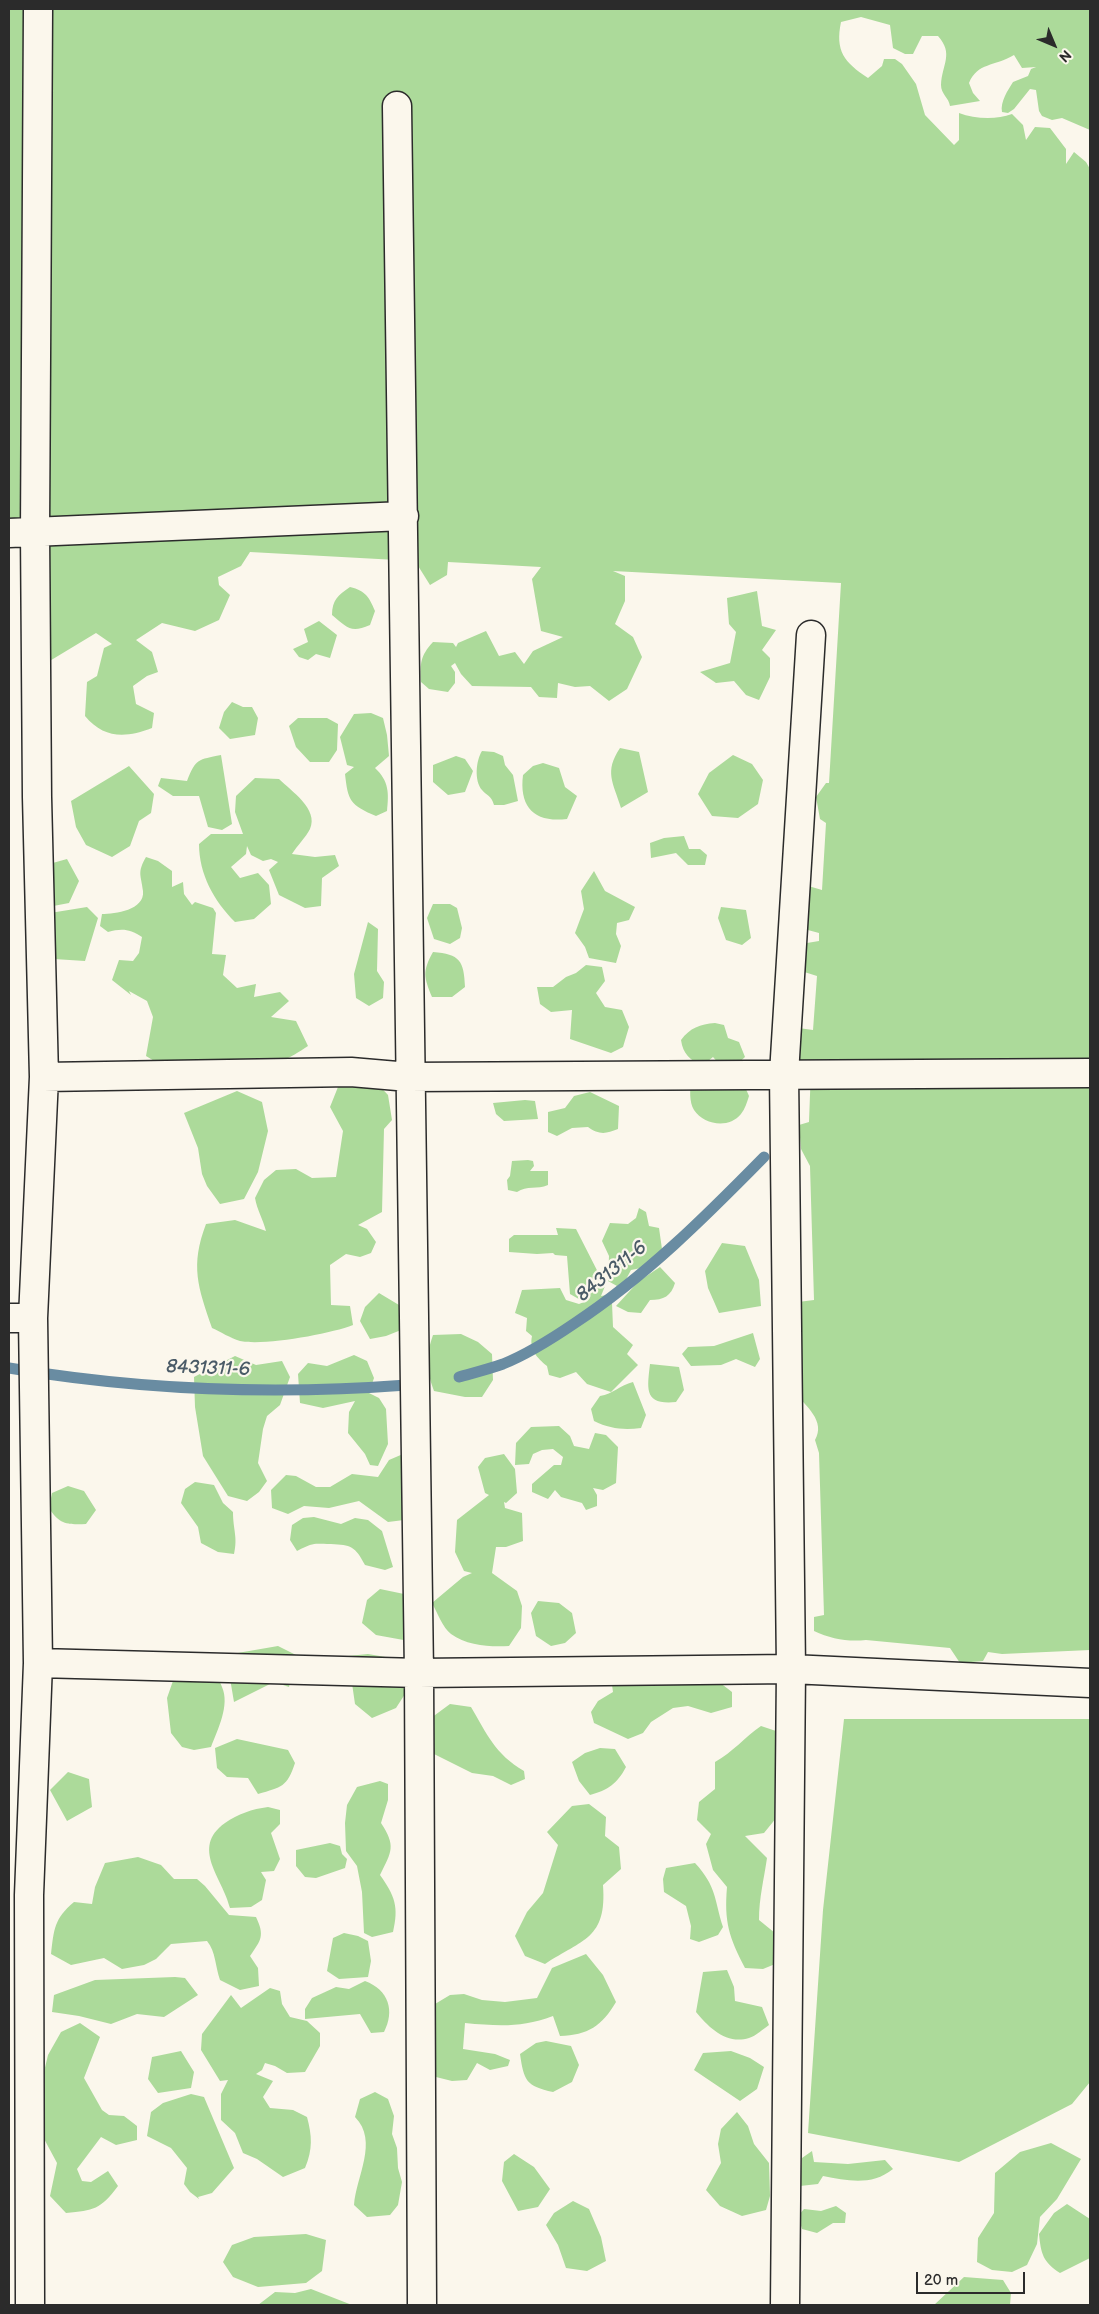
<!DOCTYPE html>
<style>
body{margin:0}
#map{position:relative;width:1099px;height:2314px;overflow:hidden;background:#fbf7ec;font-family:"Balsamiq Sans",sans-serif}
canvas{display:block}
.frame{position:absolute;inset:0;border:10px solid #2b2b2b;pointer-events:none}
.north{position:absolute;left:1029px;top:20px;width:50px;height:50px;-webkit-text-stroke:4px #fbf7ec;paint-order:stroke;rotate:135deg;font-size:14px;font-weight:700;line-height:20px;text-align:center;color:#2b2b2b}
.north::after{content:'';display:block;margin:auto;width:18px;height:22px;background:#2b2b2b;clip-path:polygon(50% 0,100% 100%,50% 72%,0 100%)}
.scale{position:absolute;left:916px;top:2272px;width:109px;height:22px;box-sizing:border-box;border:2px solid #2b2b2b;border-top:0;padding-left:6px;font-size:15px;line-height:18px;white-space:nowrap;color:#2b2b2b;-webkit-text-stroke:4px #fbf7ec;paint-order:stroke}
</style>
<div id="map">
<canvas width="1099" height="2314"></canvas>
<div class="frame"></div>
<div class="north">N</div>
<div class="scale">20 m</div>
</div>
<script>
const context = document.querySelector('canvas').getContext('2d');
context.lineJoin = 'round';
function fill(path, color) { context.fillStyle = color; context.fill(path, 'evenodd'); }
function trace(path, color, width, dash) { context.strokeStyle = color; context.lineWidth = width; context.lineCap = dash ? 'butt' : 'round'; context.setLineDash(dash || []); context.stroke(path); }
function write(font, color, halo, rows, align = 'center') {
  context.font = font + ' "Balsamiq Sans",sans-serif'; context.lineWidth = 4.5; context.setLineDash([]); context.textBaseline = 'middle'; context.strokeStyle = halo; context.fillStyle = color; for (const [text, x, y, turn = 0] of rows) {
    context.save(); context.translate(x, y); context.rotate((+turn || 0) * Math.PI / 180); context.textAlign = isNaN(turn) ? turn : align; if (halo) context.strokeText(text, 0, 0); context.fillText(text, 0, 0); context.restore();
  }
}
fill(new Path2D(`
 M9,9H1090V130L1062,118L1052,120L1042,116L1039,111L1036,90L1030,89L1014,109L1008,113L1002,112C1000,102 1008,90 1013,82L1028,76L1031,69L1036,67L1022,68L1014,55C994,67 978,62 969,83L973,93L980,101L950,106C949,98 941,94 941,85C942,64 954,54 938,36H922L913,54H905L893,48L890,25L861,17L841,22C835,51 844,62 868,78L882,66L884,59H895L902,64L916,84L925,115L954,145L959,140V113C975,119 996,120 1012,114L1023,125L1026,140L1035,127L1050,128L1066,149V164L1074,152L1086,162L1090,169V1650L1002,1654L988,1652L983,1661L960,1663L950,1648L866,1640C848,1642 831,1639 814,1631V1617L824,1615L819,1453L815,1440C826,1421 806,1406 794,1392L798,1302L814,1300L810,1166L801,1149L799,1125L809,1122L811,1068L792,1063L791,1027L813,1030L817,976L798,970L795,945L819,941V933L793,926L805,885L822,890L826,823L820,819L816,797L826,783H829L841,583L613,571L625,576V601L615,624L633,637L642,657L627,689L609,701L590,686L575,687L558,683L557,698L539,697L531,687L472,686L461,674L455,663L451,666L455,672V683L448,692L429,689L421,682C420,664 420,656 433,642L453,643L456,647L458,643L486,631L499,656L515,652L524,664L533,651L563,637L541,631L532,579L541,567L448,562L447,575L430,585L415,561L250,552L241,566L218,577L219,585L230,595L219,620L195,631L162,623L136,640L152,652L158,672L147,676L133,686L136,704L154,713L152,728C126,738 104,739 85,716L87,682L97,676L104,648L112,644L96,633L48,662L31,548L9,539Z
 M350,587C366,591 369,597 375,611L370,625C350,634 347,627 332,615C332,600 338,595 350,587Z
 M757,591L762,626L776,630L762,650L770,658V677L759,700L746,695L734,681L716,683L700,672L730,663L736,632L729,624L727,598Z
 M319,621L337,635L330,658L316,654L308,660L299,657L293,649L308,642L304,629Z
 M232,702L243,707H252L258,718L255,735L230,739L219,728L224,712Z
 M371,713L383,718L387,735L389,756L375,768C389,781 389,793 387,811L376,816C350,805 348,801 345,774L354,767L347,765L340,737L354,714Z
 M298,718H327L338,724L337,750L329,762H310L296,747L289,726Z
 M620,748L639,752L648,792L621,808C613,782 604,772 620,748Z
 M482,751L494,752L503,756L505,765L513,775L518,801L504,805H494C491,795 487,796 482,790C474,781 476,760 482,751Z
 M221,755L232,824L222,830L208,827L199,796H173L158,786L161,778L187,781C196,758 198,760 221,755Z
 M733,755L752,764L763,780L758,804L738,818L712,816L698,794L709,773Z
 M456,756L465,759L473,771L465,792L448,795L433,782V765Z
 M543,763L559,768L565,787L577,796L567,819C534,823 519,807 523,775L533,766Z
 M129,766L154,794L151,813L139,821L130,846L112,857L86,845L76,827L71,801Z
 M255,778L279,779C291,791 319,809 310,829C306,837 297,846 292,854L315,857L335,855L339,866L322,878L321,906L305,908L279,895L269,870L278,862L271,859L263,861L251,855L247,846L246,854L231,867L240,878L258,873L269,885L271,904L254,919L235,922C214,901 199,874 199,844L211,834H243L235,812L236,796Z
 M684,836L689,849H700L707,855L705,865H688L676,853L651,858L650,843L664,838Z
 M146,857L158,861L172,871V887L183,882L184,894L192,905L195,902L213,908L216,913L212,954L226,955L223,975L237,988L256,984L254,997L280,992L289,1001L271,1017L296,1021L308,1046C289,1059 260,1075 236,1069C228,1067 222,1061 214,1060C198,1059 184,1065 169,1070L146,1056L153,1017L147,1001L129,991L131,995L112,980L119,960L133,961L139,953L142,937C130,929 122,928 108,932L100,926L102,914C115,914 145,910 143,891C141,874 137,873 146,857Z
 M67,859L79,881L69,903L48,907L35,892L24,871Z
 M594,871L605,891L635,907L629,920L617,923L616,934L621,946L616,963L589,958L585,947L575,933L584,909L581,891Z
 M433,904H450L457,908L462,928L460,938L450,944L434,939L427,918Z
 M87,907L98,918L85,961L54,959L50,913Z
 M721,907L746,910L751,938L742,945L726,940L718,918Z
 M368,922L378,929L377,971L384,982L383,998L369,1006L356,998L354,974Z
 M433,952C460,954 464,961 465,987L452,997H432C424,977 422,972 433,952Z
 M586,965L602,967L605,981L596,993L605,1007L622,1010L629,1027L623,1047L611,1053L570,1039L572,1010L551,1012L540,1004L537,987H553L566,977L576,973Z
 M715,1023L724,1025L728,1038L739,1042L745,1057L735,1066L720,1065L713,1057L702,1066C690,1060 683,1054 681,1040C690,1028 700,1024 715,1023Z
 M371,1077L388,1095L392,1120L384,1129L382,1212L358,1225L367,1229L376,1242L371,1253L360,1257L346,1254L330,1265L331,1305L350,1306L353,1325C330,1334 264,1346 240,1341C230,1338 221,1332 212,1328C198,1287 190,1266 206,1224L235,1220L266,1231C263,1219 257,1210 255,1198L264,1180L276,1170L296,1169L312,1178L336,1177L343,1131L330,1107L340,1082L357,1087Z
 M691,1080H742L749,1096C747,1102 745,1109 741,1114C729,1129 704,1125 694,1110C689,1102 690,1089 691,1080Z
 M237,1091L262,1102L268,1131L258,1172L244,1199L220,1204L207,1186L202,1174L198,1148L184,1113Z
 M590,1092L619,1106L618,1129C606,1134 599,1135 588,1127L572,1128L557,1136L548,1132V1112L565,1108L574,1096Z
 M525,1100L535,1101L538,1119L504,1121L496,1114L493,1103Z
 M528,1160L533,1161L534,1166L530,1171H548V1185C537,1190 527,1185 517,1192L508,1190L507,1180L510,1176L512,1161Z
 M639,1208L646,1212L649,1226L659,1228L662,1249L646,1267L631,1270L623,1285L617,1286L608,1281L609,1256L602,1241L610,1223L628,1224L636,1218Z
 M556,1228L576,1229L605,1286L601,1296L607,1295L612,1303L613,1327L633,1345L627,1354L638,1365L611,1392L587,1384L576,1372L560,1378L549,1375L547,1366C537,1358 529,1349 532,1336L526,1331L527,1318L515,1313L522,1290L560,1288L566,1300L579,1304L584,1302L570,1294L567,1256L555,1255L553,1253L537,1254L509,1252V1239L514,1235H558Z
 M722,1243L745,1246L759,1280L761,1306L719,1313L708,1288L705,1271Z
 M660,1267L675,1283C671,1296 664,1300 650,1300L641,1313L628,1312L616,1306L639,1281Z
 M379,1293L399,1305L406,1315L401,1330L386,1336L370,1339L360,1321L365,1307Z
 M753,1333L760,1359L755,1367L736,1359L721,1365L691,1366L682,1354L688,1347L714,1346Z
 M461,1334L478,1342L492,1354L493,1380L482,1397H465L434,1391C426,1368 425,1359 433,1335Z
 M354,1355L367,1361L374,1378L369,1393L379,1398L386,1409L388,1444L378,1466L370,1465L365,1454L348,1433L349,1412L355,1401L323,1408L300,1403L298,1374L308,1363L327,1366Z
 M235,1356L256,1365L282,1361L290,1377L280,1405L267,1416L263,1429L258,1463L267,1481L259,1492L247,1501L228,1496L203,1456L195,1407L194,1377Z
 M650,1364L679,1367L684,1390L676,1402C644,1405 647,1390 650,1364Z
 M633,1382L646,1415L641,1428C624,1430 610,1429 594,1421L591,1409L600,1396C613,1394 620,1385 633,1382Z
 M559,1426L570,1436L574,1446L589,1449L595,1433L606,1435L618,1447L616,1483L603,1490L593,1488L597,1495V1506L586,1510L582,1503L561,1497L555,1490L548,1499L532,1492V1484L554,1465H561L563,1457L553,1449L542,1450L533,1454L529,1464L515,1465L516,1443L531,1427Z
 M403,1454L404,1520L388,1522L359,1501L329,1508L304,1506L288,1514L272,1508L271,1490L286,1475L296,1476L316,1487H330L352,1474L378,1477L389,1460Z
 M504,1454L515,1469L517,1493L506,1503L504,1502L505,1508L522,1513L523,1541L506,1547H496L492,1573L517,1591L522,1606L521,1628L509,1646C491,1647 467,1646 451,1634C443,1628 437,1612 432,1603L463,1577L472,1573L464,1571L455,1552L457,1520L489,1495L485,1493L478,1467L485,1458Z
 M195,1482L214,1485L223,1503L233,1512C233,1530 238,1537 234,1554L218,1552L201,1543L198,1527L181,1503L185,1489Z
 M68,1486L84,1491L96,1510L86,1524C67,1525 59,1524 49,1508L52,1493Z
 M314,1517L341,1524L355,1518L368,1520L382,1531L393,1567L385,1570L365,1565C355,1546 351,1545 331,1544C312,1544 315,1542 297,1551L290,1540L292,1525L303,1518Z
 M380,1589L404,1594L409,1641L376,1635L362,1623L367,1600Z
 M538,1601L559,1603L572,1613L576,1633L565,1643L551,1646L536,1636L531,1613Z
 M278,1646L296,1655L289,1687L274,1682L234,1702L226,1655Z
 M368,1654L397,1659L407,1691L396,1708L372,1718L355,1704L348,1656Z
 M200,1655C207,1664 218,1675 222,1687C230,1705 218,1729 211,1747L194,1750L182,1747L171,1733L167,1698L181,1658Z
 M623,1669L719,1682L732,1692V1707L711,1713L688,1706L673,1708L651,1722L643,1733L628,1739L594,1723L591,1712L598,1701L613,1692L612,1685Z
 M450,1704L471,1707C487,1734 495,1754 524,1771L525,1779L511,1785L493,1776L472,1773L434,1754L431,1718Z
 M844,1719H1090V2082L1072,2104L959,2162L808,2133L823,1910Z
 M761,1726L785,1734L781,1812L764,1833L745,1836L767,1858C764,1879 759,1898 759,1920L786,1942L780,1962L763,1969L745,1968C729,1937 724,1922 727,1887L713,1870L706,1844L711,1834L697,1820L699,1802L715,1789V1762C733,1752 745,1737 761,1726Z
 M237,1739L288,1750L295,1763C287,1787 282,1787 258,1794L248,1778L227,1777L217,1768L215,1748Z
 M600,1748L615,1749L626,1767C617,1784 608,1790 590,1795L579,1781L572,1762L585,1753Z
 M68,1772L89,1779L92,1807L67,1821L50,1790Z
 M380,1781L388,1784V1800L381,1823C396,1846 392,1851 380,1875C395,1896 399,1907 393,1932L372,1937L364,1933L362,1892L357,1866L346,1851L345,1823L347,1805L357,1787Z
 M589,1804L606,1817L605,1836L619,1847L621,1869L603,1885C607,1939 583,1939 545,1964L525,1956L515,1936L527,1912L543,1893L558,1845L547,1832L572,1806Z
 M268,1807L280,1810V1824L271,1833L280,1859L274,1871L261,1872L266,1880L262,1900L251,1907L230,1908C223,1878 190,1848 225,1823C238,1814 252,1809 268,1807Z
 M330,1843L340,1846L342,1854L347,1859L345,1868L316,1878L305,1877L296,1866V1850Z
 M138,1857L161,1865L174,1879H197L205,1886L229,1915L256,1917C265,1936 261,1940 250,1956L258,1968L259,1986L240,1990L220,1980C215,1966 216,1952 207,1941L171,1944L156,1959L144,1965L122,1969L104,1958L71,1965L51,1954C54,1929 54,1919 74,1902L92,1904L95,1887L105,1863Z
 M695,1863C717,1887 714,1899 723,1927L718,1935L699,1942L690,1939L691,1926L686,1906L664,1892L663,1879L666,1868Z
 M344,1933L358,1936L368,1941L371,1961L368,1977L339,1979L327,1971L333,1938Z
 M586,1954L603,1975L616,2002C602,2026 588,2035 560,2036L553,2016C521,2028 498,2026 465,2023L463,2049L495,2054L510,2060L508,2066L490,2070L477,2063L467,2080L452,2081L432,2076L430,2007L450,1995L464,1994L482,2000L505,2002L537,1998L552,1968Z
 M727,1970L734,1987L735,2001L762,2007L769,2025C763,2029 756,2036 749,2038C727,2045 709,2028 696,2012L703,1972Z
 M175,1977L185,1978L198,1995L164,2017L137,2014L111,2024L79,2016L52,2012L54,1995L95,1980Z
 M365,1981C389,1990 395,2011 384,2032L371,2033L360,2014L305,2019V2009L312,1998L336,1987L349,1989Z
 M270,1988L280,1991L282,2004L290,2017L307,2021L320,2033V2046L305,2072L287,2073L275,2066L265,2063L262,2070L256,2074L273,2081L263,2097L270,2108L293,2110L307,2117C312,2136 313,2149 305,2168L283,2177L257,2159L243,2153L235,2133L221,2120V2094L228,2080L220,2081L201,2050L202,2034L231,1995L241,2008Z
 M80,2023L100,2037L84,2078L102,2110L109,2115L124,2116L137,2126V2140L116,2145L101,2137L77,2169L82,2181L91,2182L108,2171L118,2186C100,2210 94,2210 66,2213L50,2196L57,2163L42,2135L44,2105L42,2080L48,2055L61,2032Z
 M546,2041L571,2046L579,2065L572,2082L553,2092C526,2086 524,2081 520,2054L536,2043Z
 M181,2051L194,2072L191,2088L158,2093L148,2079L152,2057Z
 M731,2051L750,2058L764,2067L757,2089L740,2101L694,2070L703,2053Z
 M375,2092L388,2099L394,2116L392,2134L397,2148L398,2168L402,2182L398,2205L390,2215L367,2217L354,2205C356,2177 379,2141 355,2117L360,2099Z
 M191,2094L204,2097L234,2168L212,2193L198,2197L199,2199L190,2192L184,2184L187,2168L171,2148L147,2136L151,2112L163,2103Z
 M737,2112L748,2126L754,2144L769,2163L770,2196L766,2210L742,2216L720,2206L706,2190L721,2163L718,2144L721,2129Z
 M1051,2143L1081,2159L1057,2199L1040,2217L1037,2244L1027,2265L1012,2272L992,2270L977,2262L978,2238L994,2213L995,2173L1020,2152Z
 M812,2151L814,2162L848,2164L885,2160L893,2169C872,2186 848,2181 823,2176L818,2184L800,2186L802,2158Z
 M514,2154L534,2167L550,2189L538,2207L518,2211L502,2181L504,2162Z
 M573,2201L589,2209L601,2237L606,2261L587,2271L566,2268L558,2245L546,2225L554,2213Z
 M1067,2204L1090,2219V2258L1060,2273C1043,2262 1041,2254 1039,2234L1054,2213Z
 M836,2206L846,2213L845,2223H833L817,2233L802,2229L798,2216L804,2209L821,2211Z
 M306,2234L326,2240L322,2271L306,2283L258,2287L233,2277L223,2262L232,2245L254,2237Z
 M964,2277L1003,2280L1011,2293L1010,2305H934Z
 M311,2289L352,2305H258L275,2292L295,2293Z`), '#acda9a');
trace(new Path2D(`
 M9,1368C139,1390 275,1395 407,1385
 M459,1377C473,1373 489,1369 503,1364C528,1354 553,1338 575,1323C646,1276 705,1217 764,1157`), '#698ca2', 11);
const street = new Path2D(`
 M397,106L419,1673L422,2305
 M9,533L404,516
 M44,1077L351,1072L409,1077L1090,1073
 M9,1318H33L44,1077L37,797L35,531L38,9
 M33,1318L38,1663
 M30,2305L29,1895L38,1663L419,1673L791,1669L1090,1683
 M785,2305L791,1669L784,1074L811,635`);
trace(street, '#2b2b2b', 31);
trace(street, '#fbf7ec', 28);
write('italic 19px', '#4a5b67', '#fbf7ec', [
 ["8431311-6",612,1272,-39],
 ["8431311-6",208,1369,2]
]);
</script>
